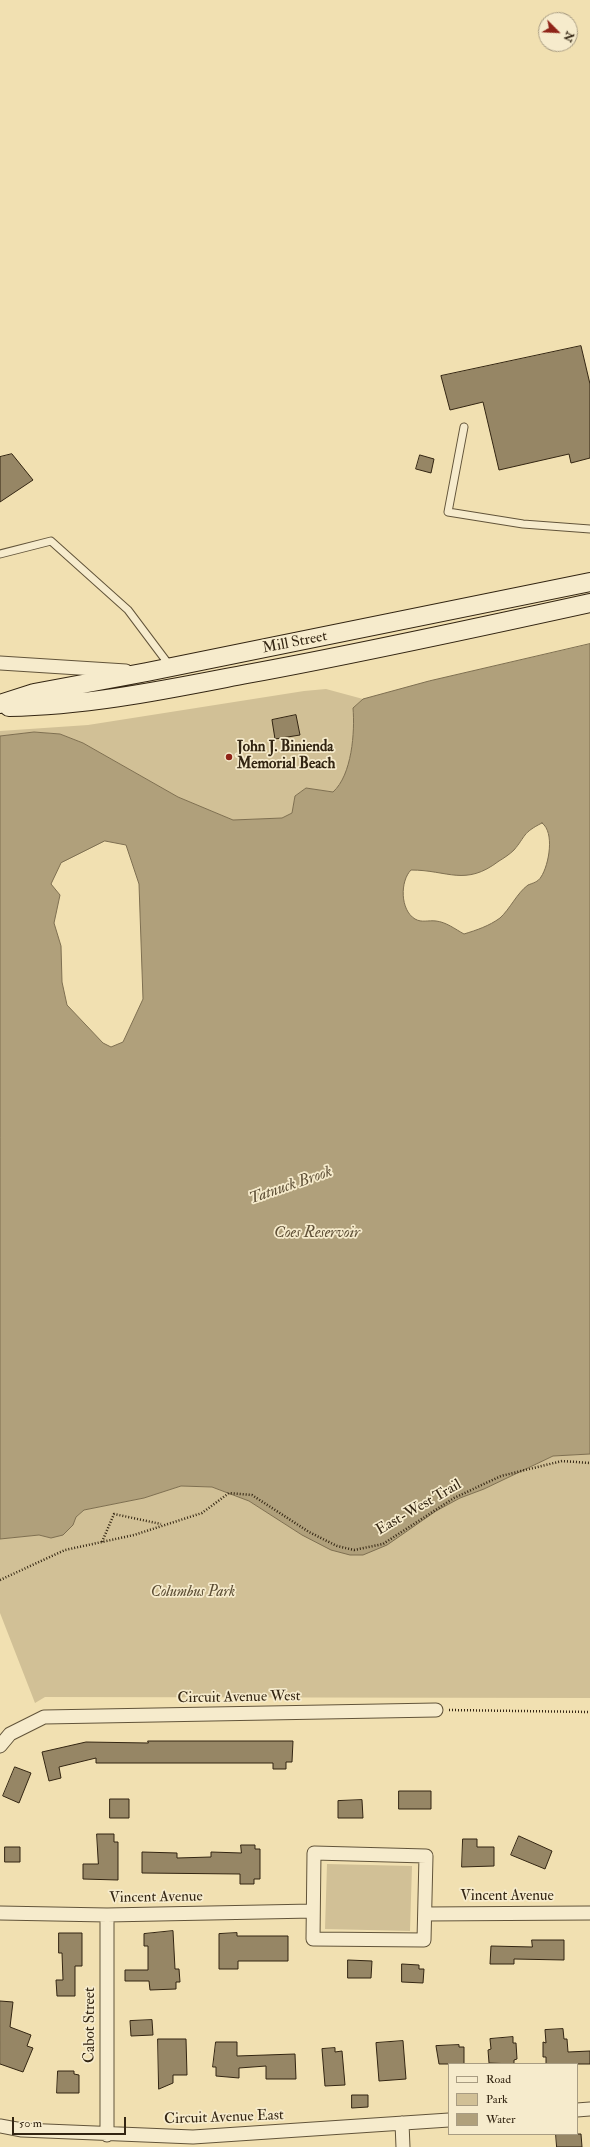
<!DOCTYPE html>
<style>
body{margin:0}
#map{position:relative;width:590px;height:2147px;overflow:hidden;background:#f1e0b1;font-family:"IM FELL Double Pica",serif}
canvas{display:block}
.legend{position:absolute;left:448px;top:2063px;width:130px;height:72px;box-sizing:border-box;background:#f6ebcc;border:1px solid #a89c82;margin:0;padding:5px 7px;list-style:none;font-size:12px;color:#332512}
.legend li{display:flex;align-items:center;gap:8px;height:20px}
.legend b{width:20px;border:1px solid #a89c82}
.north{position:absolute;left:538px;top:12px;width:40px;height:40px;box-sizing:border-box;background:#f6ebcc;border:1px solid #a89c82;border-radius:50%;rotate:114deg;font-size:11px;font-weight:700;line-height:16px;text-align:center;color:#332512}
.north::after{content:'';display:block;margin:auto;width:14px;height:18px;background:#8f2418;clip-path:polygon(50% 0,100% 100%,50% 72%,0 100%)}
.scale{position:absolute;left:12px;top:2117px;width:114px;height:18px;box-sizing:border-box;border:2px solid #332512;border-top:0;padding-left:5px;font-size:12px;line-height:14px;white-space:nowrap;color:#332512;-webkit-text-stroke:3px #f6ebcc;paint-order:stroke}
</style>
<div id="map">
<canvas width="590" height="2147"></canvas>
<ul class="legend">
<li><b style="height:5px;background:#f6ebcc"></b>Road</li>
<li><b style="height:11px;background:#d1c096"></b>Park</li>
<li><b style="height:11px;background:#b0a07b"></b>Water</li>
</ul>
<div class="north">N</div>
<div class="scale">50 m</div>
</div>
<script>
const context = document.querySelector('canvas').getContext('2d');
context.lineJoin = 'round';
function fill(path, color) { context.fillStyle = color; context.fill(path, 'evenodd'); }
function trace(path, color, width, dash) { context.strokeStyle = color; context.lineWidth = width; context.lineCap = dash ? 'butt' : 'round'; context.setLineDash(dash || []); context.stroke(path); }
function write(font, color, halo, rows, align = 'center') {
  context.font = font + ' "IM FELL Double Pica",serif'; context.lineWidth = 3.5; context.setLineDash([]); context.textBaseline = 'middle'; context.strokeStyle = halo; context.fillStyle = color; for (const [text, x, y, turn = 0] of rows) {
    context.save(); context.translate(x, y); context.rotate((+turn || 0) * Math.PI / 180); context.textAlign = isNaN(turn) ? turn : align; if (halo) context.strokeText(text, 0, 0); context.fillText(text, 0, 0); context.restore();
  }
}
fill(new Path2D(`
 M326,689L363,699L353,708C355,733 352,775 333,792L306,788L295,796L292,813L282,818L233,820L178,797L83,743L60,734L34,732L0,736V731L88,725L304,691Z
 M590,1454V1698L45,1697L35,1703L0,1613V1539L39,1535L51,1538L73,1525L76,1517L84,1510L144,1498L181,1486L212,1487L249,1501L302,1535L436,1511L460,1498L484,1489L553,1456Z
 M327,1864L412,1866L410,1931L325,1929Z`), '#d1c096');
const water = new Path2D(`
 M590,644V1454L553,1456L484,1489L460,1498L436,1511L387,1545L363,1555H350L331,1550L302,1535L249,1501L212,1487L181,1486L144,1498L84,1510L76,1517L73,1525L63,1535L51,1538L39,1535L0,1539V736L34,732L60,734L83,743L178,797L233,820L282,818L292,813L295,796L306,788L333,792C352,775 355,732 353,708L363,699L429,681ZM542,823C555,832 549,865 541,877C538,882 533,883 528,885C517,893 510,909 500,918C489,926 477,930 464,934C455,929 446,922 436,921C428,920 422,923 415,919C400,910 400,881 411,870C448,870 465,887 499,861C504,858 510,854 514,850C526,836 522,833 542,823ZM105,841L126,845L139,884L143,999L123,1042L111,1047L103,1043L67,1005L62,982L61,946L54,923L60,895L51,884L61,863Z`);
fill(water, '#b0a07b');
trace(water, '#7e6f51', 1);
const building = new Path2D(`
 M581,346L590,384V458L571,463L569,454L499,470L483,402L450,410L441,376Z
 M12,454L33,480L0,502V457Z
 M420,455L434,459L431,473L416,469Z
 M296,715L300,735L275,739L272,720Z
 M148,1741H293L292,1762H286V1769H273V1763H96V1758L59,1767L61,1778L49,1781L42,1752L86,1742L148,1743Z
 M15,1767L31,1773L19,1803L3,1796Z
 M399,1791H431V1809H399Z
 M110,1799H129V1818H110Z
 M362,1800L363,1818H338V1801Z
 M97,1834H114V1842H118V1880L83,1879V1864H98Z
 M519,1836L552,1851L545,1869L511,1855Z
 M463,1839H477V1847H494V1866L462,1867Z
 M241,1845H255V1849H260V1879H254V1884H240V1874L142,1873V1852L177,1853V1858L211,1857V1852L241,1853Z
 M5,1847H20V1862H5Z
 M173,1931L175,1969H179L180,1982H176V1989L150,1990L149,1981H125V1970H148V1946H144V1934Z
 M59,1933H82V1966H75V1996H57L56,1980H63L62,1953H59Z
 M237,1933V1936H288V1961H238V1969H219V1934Z
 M532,1940H564V1960L514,1959V1964H490L491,1946L532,1947Z
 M348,1960L372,1961L371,1978H348Z
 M402,1964L419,1965V1969H424L423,1983L402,1982Z
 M0,2001L13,2002L10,2027L31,2035L27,2046L33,2048L23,2072L0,2064Z
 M152,2020L153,2035L131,2036L130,2021Z
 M563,2029L564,2039H567L568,2052L590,2051V2064H546V2057H543V2042L546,2043L545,2030Z
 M513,2037V2043H516L517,2059L514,2060V2064L489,2063L488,2050L491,2049L490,2039Z
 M158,2039H186L187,2075H173V2083L159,2089Z
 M403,2041L406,2079L379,2081L376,2043Z
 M216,2042H237V2056L295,2054L296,2079H266V2066L239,2068V2078L216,2076V2067H213Z
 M459,2045V2047H464V2064H439L436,2046Z
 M335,2048V2052L342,2051L345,2085L325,2086L322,2049Z
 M58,2071H74V2074L79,2075V2093H57Z
 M352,2095H368V2107L352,2108Z
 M556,2134H581L582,2147H557Z`);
fill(building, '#968665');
trace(building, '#332512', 1);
const service = new Path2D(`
 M464,427L448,512L523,524L590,529
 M0,554L51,541L128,610L170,666`);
const minor = new Path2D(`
 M0,663L126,671
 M0,1746L10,1734L44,1717L436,1710
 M314,1853L426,1856L424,1940L313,1939Z
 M0,1913L107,1915L313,1911
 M425,1914L590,1913
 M577,2110L590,2109
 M402,2123L403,2147
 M0,2126L22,2130L193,2137L449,2120
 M107,2135V1915`);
const secondary = new Path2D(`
 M0,704L34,693L147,672L590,582
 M9,707C89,706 169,689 247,674C362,653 476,628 590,603`);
trace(service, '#62543a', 9);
trace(minor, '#62543a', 15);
trace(secondary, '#332512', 20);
trace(new Path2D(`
 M102,1542L114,1514L161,1524
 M0,1580L65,1550L134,1535L202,1513L229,1493L252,1495L309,1532L337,1546L354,1550L383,1544L454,1498L501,1476L562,1461L590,1463
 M449,1710L590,1712`), '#332512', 2.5, [1, 2]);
trace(service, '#f6ebcc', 7);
trace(minor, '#f6ebcc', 13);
trace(secondary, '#f6ebcc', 18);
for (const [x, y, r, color] of [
 [229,757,4,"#8f2418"]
]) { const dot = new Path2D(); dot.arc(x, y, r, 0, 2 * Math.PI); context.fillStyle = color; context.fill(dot); trace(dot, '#f6ebcc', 1.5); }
write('15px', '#332512', '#f6ebcc', [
 ["Mill Street",295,643,-11],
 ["East-West Trail",419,1508,-30],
 ["Circuit Avenue West",239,1698,-1],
 ["Vincent Avenue",507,1897],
 ["Vincent Avenue",156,1898,-1],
 ["Cabot Street",91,2025,-90],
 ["Circuit Avenue East",224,2118,-2]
]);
write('bold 15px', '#332512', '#f6ebcc', [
 ["John J. Binienda",237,748],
 ["Memorial Beach",237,765]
], 'left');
write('italic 15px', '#5a4c33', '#f6ebcc', [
 ["Columbus Park",193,1593]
]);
write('italic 16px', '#5f5037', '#f6ebcc', [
 ["Tatnuck Brook",291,1186,-19],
 ["Coes Reservoir",317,1234]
]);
</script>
